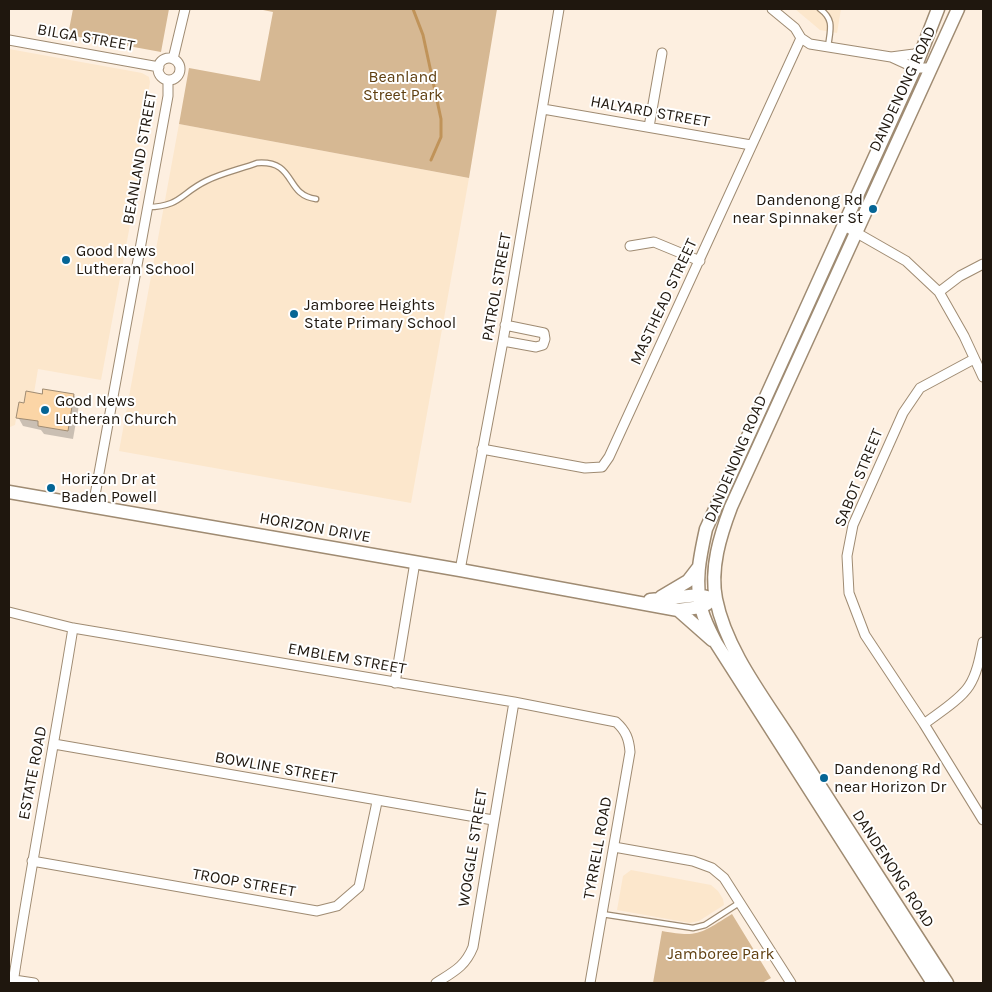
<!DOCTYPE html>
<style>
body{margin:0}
#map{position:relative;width:992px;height:992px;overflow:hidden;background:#fdefe0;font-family:Karla,sans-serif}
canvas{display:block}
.frame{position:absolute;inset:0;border:10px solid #1f170e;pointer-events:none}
</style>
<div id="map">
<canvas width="992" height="992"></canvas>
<div class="frame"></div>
</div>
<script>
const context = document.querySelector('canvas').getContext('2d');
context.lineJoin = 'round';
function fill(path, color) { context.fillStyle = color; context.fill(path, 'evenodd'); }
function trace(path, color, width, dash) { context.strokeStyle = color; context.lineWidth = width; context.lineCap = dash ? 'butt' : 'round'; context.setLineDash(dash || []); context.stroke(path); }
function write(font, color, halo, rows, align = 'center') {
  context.font = font + ' Karla,sans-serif'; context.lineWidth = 4; context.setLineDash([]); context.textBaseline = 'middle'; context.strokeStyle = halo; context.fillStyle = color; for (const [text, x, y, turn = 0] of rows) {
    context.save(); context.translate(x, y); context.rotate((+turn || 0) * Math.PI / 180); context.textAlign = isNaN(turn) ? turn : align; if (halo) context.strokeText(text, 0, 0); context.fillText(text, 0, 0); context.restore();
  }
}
fill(new Path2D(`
 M795,9H841L837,33L820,30Z
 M9,49L142,73L149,77L150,82L139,149L144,150L101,380L38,369L34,393L26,392L24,403L19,402L15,425L10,427H9Z
 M179,124L469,178L411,503L119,451Z
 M631,870L711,885L718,891L723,899L724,905L699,921L690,923L617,910L623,876Z`), '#fce7cc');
fill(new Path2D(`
 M73,9H169L161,52L68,35Z
 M258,9H497L469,178L179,124L189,68L260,81L273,12Z
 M732,914L771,978L762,983H653L662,931C699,938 701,933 732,914Z`), '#d6b893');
fill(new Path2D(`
 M74,395L79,405L73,439L44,434L41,430L23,426L18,417L25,404L43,396Z`), '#0003');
trace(new Path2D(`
 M413,9L423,35L441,119V137L431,160`), '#c09359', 3);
const building = new Path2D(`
 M43,389L74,394L68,431L38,426V421L16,418L19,402L24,403L26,391L42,394Z`);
fill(building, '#fbd5a6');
trace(building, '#9f8b72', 1);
const lane = new Path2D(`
 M820,9C835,20 830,30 828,47
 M148,207C180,207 181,193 206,181C222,173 241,169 257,163C297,160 284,195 316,199
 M602,914L693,928L705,925L739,903`);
const street = new Path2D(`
 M772,9L795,28L801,38L810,44L891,57L915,68H931
 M9,40L159,67
 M891,57L914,54L923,50
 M158 69a11 11 0 1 1 22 0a11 11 0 1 1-22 0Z
 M173,59L185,9
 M543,109L751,145
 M649,127L662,53
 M843,225L906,261L939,292L964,336L983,377
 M630,246L654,242L700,261
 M939,292L960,276L983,264
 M503,341L536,347L543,345L545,339L544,333L505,325
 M974,359L920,388L903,413L853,525L847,556L849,593L865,635L924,724L983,820
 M482,449L585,468L602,467L609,457L801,38
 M93,506L168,96V80
 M460,570L503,341L559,9
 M9,612L73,628L514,702L616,722C626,731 629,739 630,752L590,983
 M395,683L415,562
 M924,724C937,714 960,700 969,686C977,674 980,657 983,642
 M54,744L493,820
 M614,847L693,861L712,868L724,878L791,983
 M32,861L317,911L337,906L359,887L377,802
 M14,980L34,983
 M13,983C31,864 54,746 73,628
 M436,983C453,972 465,967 473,947L514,702`);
const secondary = new Path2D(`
 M9,492L460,570L678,610L701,607L707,604
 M661,597L688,581L698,568
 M650,600L699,595L707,597
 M678,610L712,640
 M933,983L716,643C711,633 705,622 702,611C694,583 700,556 706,529L915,68L938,9
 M947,983C896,903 843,823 792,742C764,698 726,650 716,599C710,568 720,536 731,507L958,9`);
trace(lane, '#9f8b72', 7);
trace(street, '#9f8b72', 11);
trace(secondary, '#9f8b72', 15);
trace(lane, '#fff', 4.5);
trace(street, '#fff', 9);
trace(secondary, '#fff', 12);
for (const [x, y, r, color] of [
 [873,209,5,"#056595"],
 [66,260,5,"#056595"],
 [294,314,5,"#056595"],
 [45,410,5,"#056595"],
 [51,488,5,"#056595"],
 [824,778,5,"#056595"]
]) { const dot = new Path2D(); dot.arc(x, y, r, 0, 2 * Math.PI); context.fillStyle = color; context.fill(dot); trace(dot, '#fff', 2); }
write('16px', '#1f170e', '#fff', [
 ["BILGA STREET",86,38,10],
 ["DANDENONG ROAD",903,89,-65],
 ["HALYARD STREET",650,112,10],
 ["BEANLAND STREET",140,158,-80],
 ["PATROL STREET",497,287,-80],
 ["MASTHEAD STREET",664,302,-65],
 ["DANDENONG ROAD",736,459,-67],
 ["SABOT STREET",859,478,-68],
 ["HORIZON DRIVE",315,528,10],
 ["EMBLEM STREET",347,659,10],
 ["BOWLINE STREET",276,768,10],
 ["ESTATE ROAD",33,773,-79],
 ["WOGGLE STREET",473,848,-81],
 ["TYRRELL ROAD",598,848,-80],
 ["DANDENONG ROAD",893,869,57],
 ["TROOP STREET",244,883,10]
]);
write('16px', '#604012', '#fff', [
 ["Beanland",403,77],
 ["Street Park",403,95],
 ["Jamboree Park",721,954]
]);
write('16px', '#1f170e', '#fff', [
 ["Dandenong Rd",863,200,"right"],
 ["near Spinnaker St",863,218,"right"],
 ["Good News",76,251],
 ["Lutheran School",76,269],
 ["Jamboree Heights",304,305],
 ["State Primary School",304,323],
 ["Good News",55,401],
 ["Lutheran Church",55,419],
 ["Horizon Dr at",61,479],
 ["Baden Powell",61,497],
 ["Dandenong Rd",834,769],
 ["near Horizon Dr",834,787]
], 'left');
</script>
